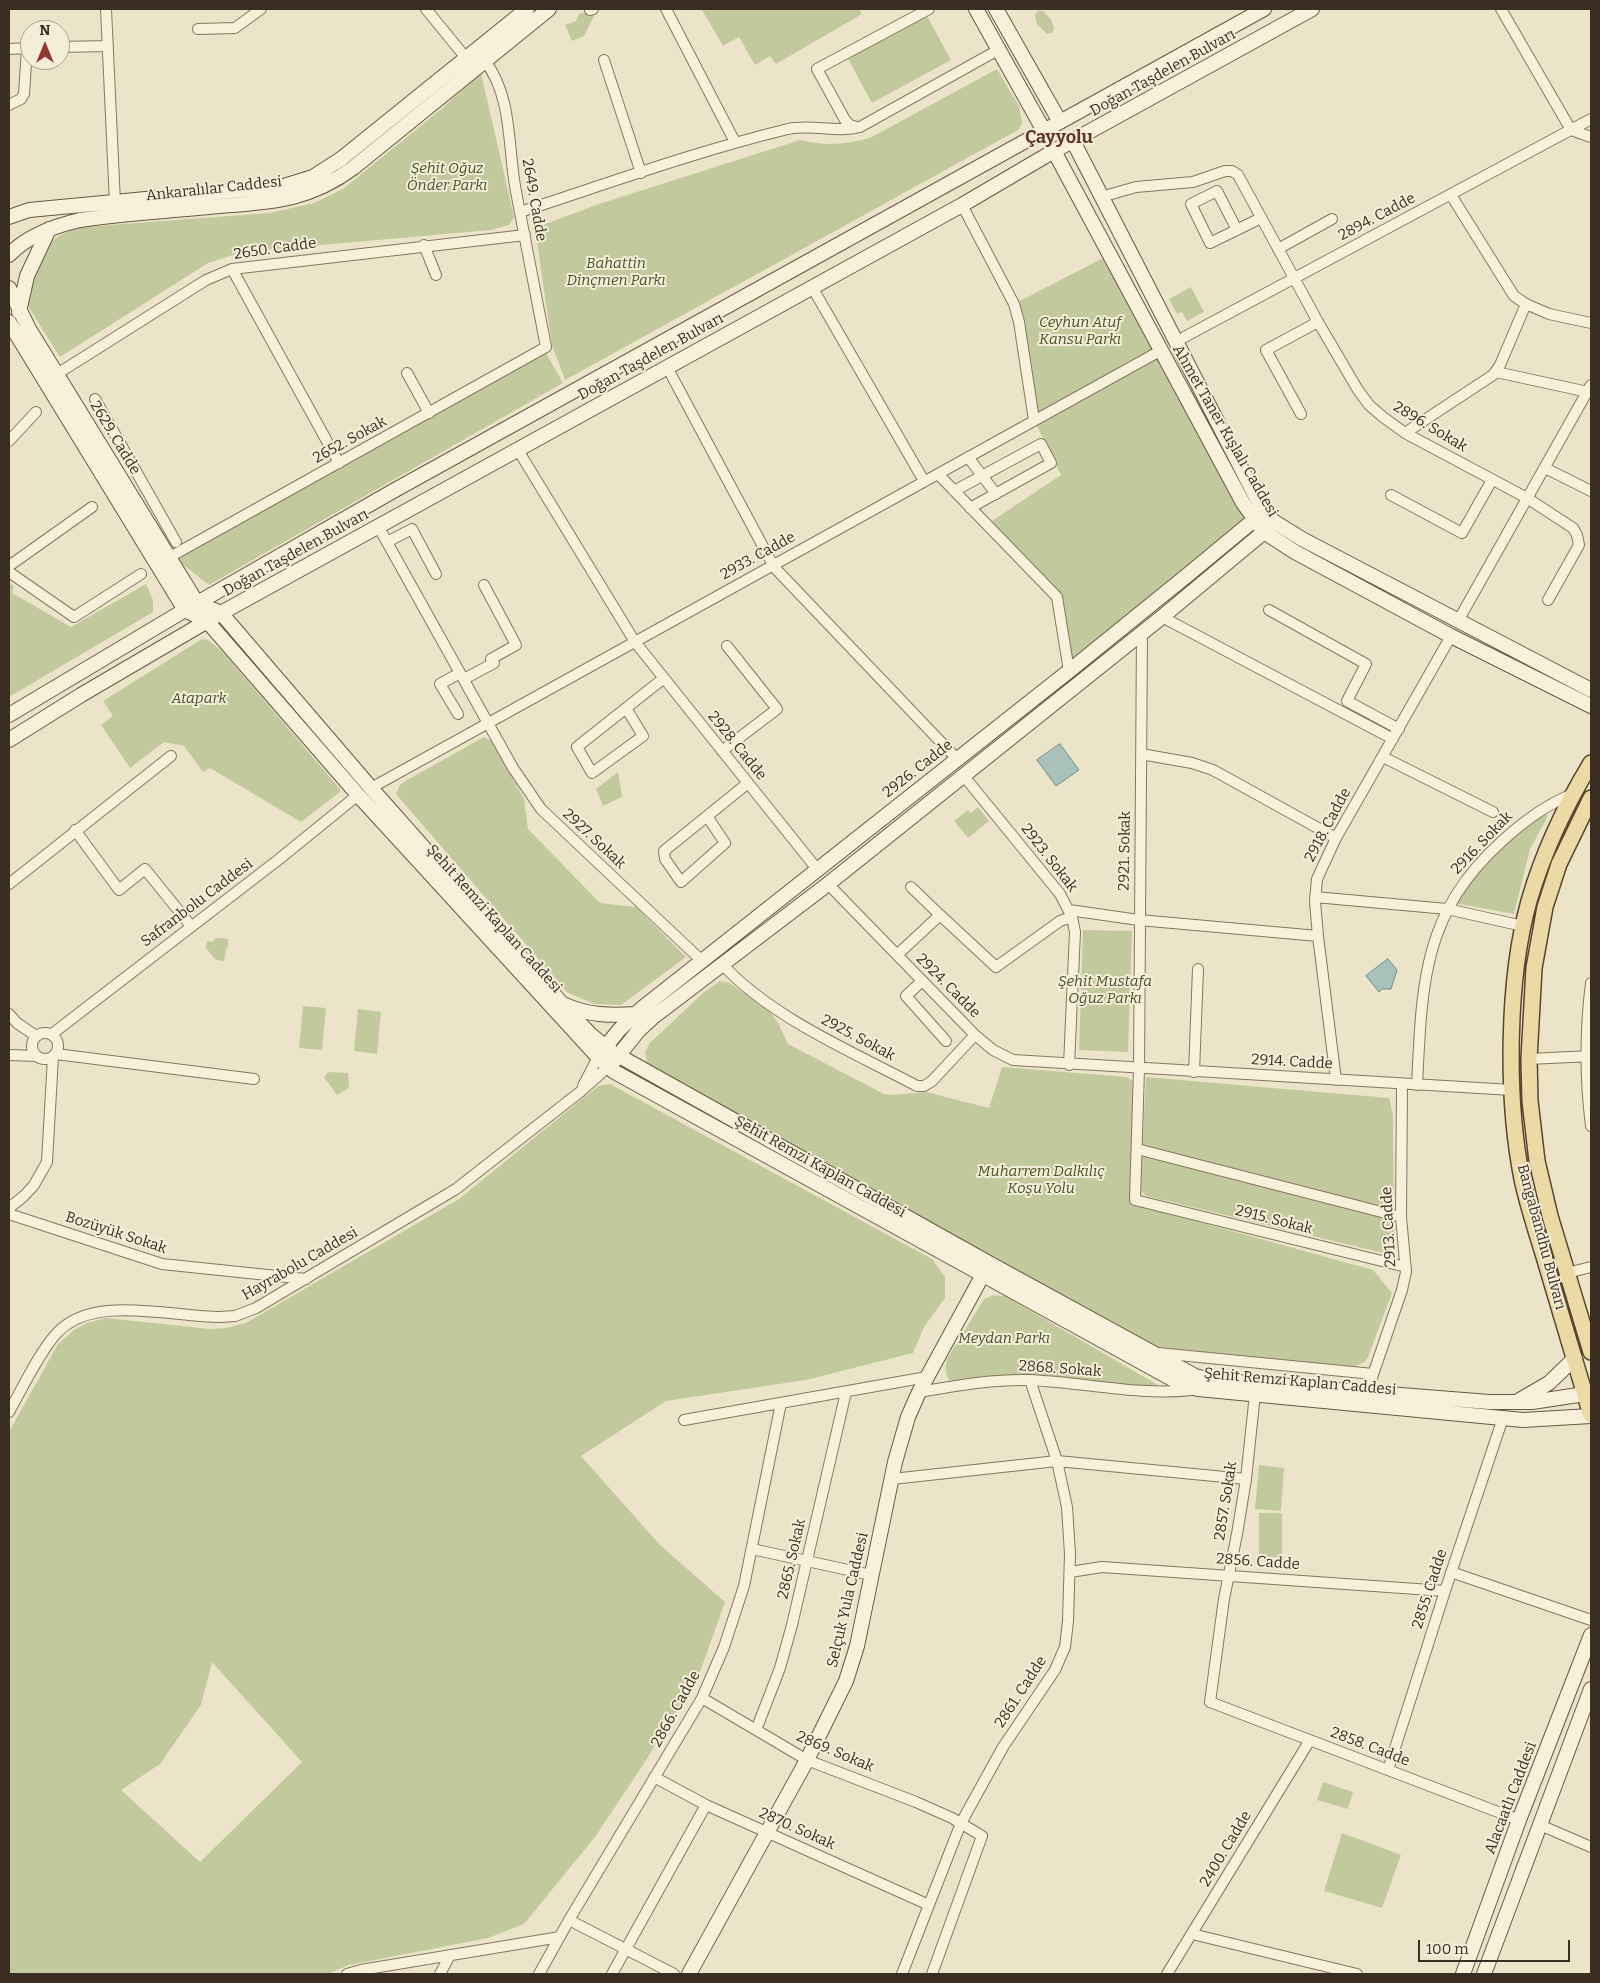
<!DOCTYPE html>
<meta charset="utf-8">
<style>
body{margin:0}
#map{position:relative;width:1600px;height:1983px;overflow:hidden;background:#ece4c9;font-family:Bitter,serif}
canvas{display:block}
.frame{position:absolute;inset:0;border:10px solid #392e21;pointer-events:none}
.north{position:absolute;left:20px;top:20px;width:50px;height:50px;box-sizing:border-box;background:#f4eed8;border:1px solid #a9a18f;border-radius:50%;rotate:0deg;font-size:14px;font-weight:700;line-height:20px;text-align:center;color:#392e21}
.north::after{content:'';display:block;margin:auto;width:18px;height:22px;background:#923833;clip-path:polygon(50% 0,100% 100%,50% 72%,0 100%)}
.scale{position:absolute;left:1418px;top:1940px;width:152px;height:22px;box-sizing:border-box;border:2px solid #392e21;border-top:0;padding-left:6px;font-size:15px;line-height:18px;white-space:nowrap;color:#392e21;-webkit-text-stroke:4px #f4eed8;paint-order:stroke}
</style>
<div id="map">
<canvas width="1600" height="1983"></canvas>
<div class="frame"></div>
<div class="north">N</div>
<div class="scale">100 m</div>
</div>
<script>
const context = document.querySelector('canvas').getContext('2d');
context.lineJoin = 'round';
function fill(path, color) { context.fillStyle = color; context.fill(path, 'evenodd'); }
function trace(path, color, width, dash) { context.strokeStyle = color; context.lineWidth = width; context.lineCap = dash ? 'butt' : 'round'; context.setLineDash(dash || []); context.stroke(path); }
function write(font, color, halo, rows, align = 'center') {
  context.font = font + ' Bitter,serif'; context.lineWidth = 4; context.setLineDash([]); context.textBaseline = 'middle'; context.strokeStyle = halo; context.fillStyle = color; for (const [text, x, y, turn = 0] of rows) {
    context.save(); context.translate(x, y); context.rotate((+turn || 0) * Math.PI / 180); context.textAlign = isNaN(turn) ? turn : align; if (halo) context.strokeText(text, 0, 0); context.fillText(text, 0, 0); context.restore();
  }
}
fill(new Path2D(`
 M704,9H859L862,14L776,64L770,56L755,65L739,37L723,46L702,10Z
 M588,11L594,16L584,36L572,41L565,25L576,21L579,14Z
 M1038,11H1043L1051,19L1054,28L1053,32L1047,34L1037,24L1035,15Z
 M927,16L951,60L872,103L847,57Z
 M997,69L1019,106L1022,123L1018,130L565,380L552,346L535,228L599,204L800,140C826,146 844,145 870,138Z
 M481,73L514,217L509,225L491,230L242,252L208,263L60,357L26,303C30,283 36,257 51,242C59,234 72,230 83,227L269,213L314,203L343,189L439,111Z
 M1109,255L1254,520L1069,671L1059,605L986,525L1061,475L1034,420L1014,304Z
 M1191,287L1204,312L1187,321L1182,312L1177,314L1169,299Z
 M546,353L563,383L209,585L176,559Z
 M9,583L14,586L12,593L71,627L146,584L153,600V612L9,697Z
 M202,639L208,640L222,651L340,789V792L301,822L210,768L203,772L184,746L164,742L130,768L101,725L113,716L103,701Z
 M484,737L492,741L524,799L528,829L600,903L636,907L686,957L621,1005L594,1004L567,992L396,794L400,785L407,780Z
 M618,772L622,797L603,806L596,789Z
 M978,807L989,821L968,838L954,821L968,810L971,813Z
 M1544,812L1548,816L1530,849L1514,914L1454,903C1479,867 1511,840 1544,812Z
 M1083,930L1132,931L1128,1052L1079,1050Z
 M216,938L228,939V947L226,949L224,961L216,960L206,948L207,941L212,942Z
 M720,981L730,983L771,1013L778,1023L788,1044L884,1094L891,1095L926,1092L989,1108L1002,1067L1127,1077L1133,1081L1131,1203L1373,1270L1392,1293L1368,1357L1365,1362L1353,1367L1154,1347L990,1254L930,1226L662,1073L647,1063L645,1052L650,1043L704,992Z
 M303,1006L326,1008L322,1050L299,1048Z
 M358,1009L381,1012L377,1054L354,1051Z
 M328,1072L348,1073L349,1088L337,1095L324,1077Z
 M1146,1077L1389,1098L1393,1115L1394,1243C1392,1250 1389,1251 1383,1253L1146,1196L1140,1189Z
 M610,1084L932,1259L945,1277V1298L924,1327L913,1353L806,1380L666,1401L581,1456L660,1545L725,1602L700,1672L643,1765L595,1837L524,1924L488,1938L349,1965L327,1974H9V1432L58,1344L74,1330L87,1323L106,1318L209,1329L226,1328L246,1323L459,1199L598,1086ZM212,1662L302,1762L200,1862L121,1790L160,1764L201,1705Z
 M994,1295L1005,1296L1163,1388L1068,1380L954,1385C945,1377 944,1371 947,1359L984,1299Z
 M1259,1465L1284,1468L1281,1511L1255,1509Z
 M1259,1513H1282V1557H1259Z
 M1323,1782L1353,1792L1348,1809L1317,1800Z
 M1342,1833L1401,1855L1382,1908L1324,1891Z`), '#c2ca9d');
const water = new Path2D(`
 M1060,744L1079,770L1056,786L1037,760Z
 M1388,959L1397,970L1391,989H1382L1379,992L1366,976Z`);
fill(water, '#a9c1bb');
trace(water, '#708f89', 1);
const street = new Path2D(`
 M106,9L115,203
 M426,9L466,58
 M666,9L735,142
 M1501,9L1571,130L1591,137
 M590,10L593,9
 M198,29L235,28L261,9
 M60,47L108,46
 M9,49L30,48
 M604,60L641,173
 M9,105L21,99L24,94L27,48
 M856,127L850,125L845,120L817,69L929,9
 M1451,195L1514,296L1526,304
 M1101,197L1136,187L1193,182L1225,171H1232L1238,175L1318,322L1358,390L1369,405L1383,417L1405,433L1527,498L1573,528L1577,535L1579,545L1548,600
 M962,205L1014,304L1019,322L1034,420
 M520,212C609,183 697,151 788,129C812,124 837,133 860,127L998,50
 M1237,230L1217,191L1191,204L1210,243L1261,218
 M424,245L436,275
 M1278,249L1332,219
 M232,269L339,463
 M812,287L924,481
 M1177,341L1591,119
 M667,367L774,567L957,759
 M1496,372L1588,392
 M407,373L429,413
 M57,374L206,280L232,269L525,235
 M95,399L176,542
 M1301,414L1266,350L1318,322
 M1405,433L1493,375L1500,365L1526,304L1549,314L1591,323
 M9,441L36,412
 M518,450L635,642L817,869
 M968,457L996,494
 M1545,468L1591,491
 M938,474L1057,597L1069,671
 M954,491L1041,444L1051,463L970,508
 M1391,495L1462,533L1492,480
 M378,526L513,768L541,809L701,960
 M387,542L412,529L436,574
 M168,558L546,347C536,294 525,240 515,186C508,145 512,96 485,61
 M9,566L92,507
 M9,572L74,617L141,574
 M1269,610L1366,664L1347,701L1399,729
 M1162,617L1393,739
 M1458,621L1591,385
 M1142,633L1139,1069L1135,1200L1406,1267
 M464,679L494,663L491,659L516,645L484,585
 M626,708L643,736L592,773L577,747L664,678
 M458,714L440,684L460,673
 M722,751L777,709L727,646
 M1141,754L1192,763L1213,770L1336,838
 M1383,757L1493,812
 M963,775L1060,894L1072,917L1075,932L1069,1065
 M371,788L1160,351
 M707,816L725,843L681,882L665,859L664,851L748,783
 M75,830L119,890L145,869L191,926
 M9,884L171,756
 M828,884L975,1035L993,1050L1013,1060L1512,1090
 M911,887L940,915
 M1315,897L1447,909L1523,926
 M1069,910L1139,920L1318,936
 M897,955L940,915L996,967L1060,921L1072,917
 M723,965C772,1018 853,1052 917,1086H924L932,1081L975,1035
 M922,981L906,996L946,1041
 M1591,983C1585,1030 1585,1079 1591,1126
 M9,1014L17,1023L36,1036
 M32 1046a13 13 0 1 1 26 0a13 13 0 1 1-26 0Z
 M52,1034L278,860L358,795
 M56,1054L254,1079
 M9,1055L37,1056
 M1529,1059L1591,1056
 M1194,1072L1198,969
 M1336,1080L1318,936L1315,902L1317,879L1336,838L1451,636
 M1417,1085C1422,985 1422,914 1501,842C1523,822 1545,805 1573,794
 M583,1086L598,1057
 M1137,1149L1401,1217
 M9,1208L24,1196L34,1185L47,1162L53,1057
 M9,1214L162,1264L306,1279
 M1567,1273L1591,1267
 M1158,1353L1373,1374
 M919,1392C955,1386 992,1379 1029,1380C1083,1382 1138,1396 1192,1390
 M1367,1392L1402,1290L1406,1272L1401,1217L1402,1084
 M1255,1394L1246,1479L1237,1534L1224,1599L1210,1702L1519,1820
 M9,1412C22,1389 39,1353 56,1334C92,1293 171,1317 220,1317L235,1316L256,1308L456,1189L580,1092L608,1067
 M684,1420L927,1377
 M892,1479L1057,1461L1246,1479
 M752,1549L871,1575
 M1070,1572L1102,1567L1445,1591
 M1451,1572L1591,1620
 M702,1698L807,1760L916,1802L952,1818L982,1836L932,1974
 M756,1730L780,1668L792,1625L846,1392
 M1388,1770L1445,1591L1503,1418
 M654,1777L706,1805L929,1905
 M1540,1825L1591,1847
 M569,1920L674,1974
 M1192,1934L1357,1974
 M347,1974L361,1970L560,1937
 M440,1974L450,1955
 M539,1974L569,1920L702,1698L724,1647L744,1586L781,1403
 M612,1974L706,1805
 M902,1974L961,1823L1003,1747L1055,1670L1065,1647L1068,1621L1070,1554L1067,1507L1057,1461L1030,1380
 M1167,1974L1310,1740`);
const secondary = new Path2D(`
 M976,9L1044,131
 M996,9L1060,122
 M1073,141L1256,497L1273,521L1302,539L1591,690
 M1054,151L1243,503L1264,532L1295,552L1451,636L1591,706
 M9,217L29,210L284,186L313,177L341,159L527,9
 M9,255C27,236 54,226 80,220C123,214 166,211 209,207C265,202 306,203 353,168L549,9
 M9,288L29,329L197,603L221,613L371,788L572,1015L591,1035L612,1052L989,1263L1195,1376L1212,1380L1489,1402H1532L1585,1394
 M19,312L27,276L49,229
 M9,322L185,610
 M185,610L207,621L358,795L598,1057L613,1071L1183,1385L1198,1389L1523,1420L1591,1416
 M9,715L185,610L395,490L1264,9
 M9,740L81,695L221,613L962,205L1054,151L1312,9
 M565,1005C588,1015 610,1016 635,1014
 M600,1054L619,1030L641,1009L1069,671L1190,573L1254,520L1263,509
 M614,1061L639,1030L652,1018L828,884L1162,617L1264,532L1273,521
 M1518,1401L1549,1383L1575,1358
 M689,1974L807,1760L846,1681L857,1646L895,1462L908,1417L919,1392L986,1269
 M1463,1974L1519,1820L1591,1635
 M1484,1974L1591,1689`);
const primary = new Path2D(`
 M1591,763C1565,806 1543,853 1529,901C1507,980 1506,1098 1522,1179C1529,1212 1541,1245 1550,1277C1564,1323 1577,1369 1591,1415
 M1591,798L1559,864L1545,907L1534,968L1529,1059L1530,1101L1537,1161L1550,1216L1591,1352`);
trace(street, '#87775f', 12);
trace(secondary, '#695842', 16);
trace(primary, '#564532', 18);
trace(street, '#f7f1dc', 10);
trace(secondary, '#f7f1dc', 14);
trace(primary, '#ecdaa4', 15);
write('15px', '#392e21', '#f4eed8', [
 ["Doğan Taşdelen Bulvarı",1163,73,-29],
 ["Ankaralılar Caddesi",214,189,-6],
 ["2649. Cadde",534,200,80],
 ["2894. Cadde",1377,217,-28],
 ["2650. Cadde",275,249,-8],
 ["Doğan Taşdelen Bulvarı",651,357,-29],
 ["2896. Sokak",1430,427,31],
 ["Ahmet Taner Kışlalı Caddesi",1225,431,60],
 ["2629. Cadde",115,438,59],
 ["2652. Sokak",350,440,-29],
 ["Doğan Taşdelen Bulvarı",296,553,-29],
 ["2933. Cadde",758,556,-29],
 ["2928. Cadde",737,746,51],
 ["2926. Cadde",918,769,-38],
 ["2918. Cadde",1328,825,-62],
 ["2927. Sokak",594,839,43],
 ["2916. Sokak",1482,843,-46],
 ["2921. Sokak",1125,851,-89],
 ["2923. Sokak",1049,858,52],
 ["Safranbolu Caddesi",197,903,-37],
 ["Şehit Remzi Kaplan Caddesi",494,919,48],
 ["2924. Cadde",948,986,45],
 ["2925. Sokak",858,1038,28],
 ["2914. Cadde",1292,1062,3],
 ["Şehit Remzi Kaplan Caddesi",820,1167,29],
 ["2915. Sokak",1274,1220,14],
 ["2913. Cadde",1389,1227,-93],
 ["Bozüyük Sokak",116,1233,18],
 ["Bangabandhu Bulvarı",1541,1237,75],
 ["Hayrabolu Caddesi",300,1264,-30],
 ["2868. Sokak",1060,1369,4],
 ["Şehit Remzi Kaplan Caddesi",1300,1382,5],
 ["2857. Sokak",1226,1501,-81],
 ["2865. Sokak",792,1559,-77],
 ["2856. Cadde",1258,1562,4],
 ["2855. Cadde",1430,1589,-72],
 ["Selçuk Yula Caddesi",848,1600,-77],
 ["2861. Cadde",1021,1692,-57],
 ["2866. Cadde",676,1709,-61],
 ["2858. Cadde",1370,1747,21],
 ["2869. Sokak",835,1752,23],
 ["Alacaatlı Caddesi",1511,1798,-69],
 ["2870. Sokak",797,1829,24],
 ["2400. Cadde",1226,1849,-59]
]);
write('italic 15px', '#465429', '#f4eed8', [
 ["Şehit Oğuz",447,169],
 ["Önder Parkı",447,186],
 ["Bahattin",616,264],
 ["Dinçmen Parkı",616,281],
 ["Ceyhun Atuf",1080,323],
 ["Kansu Parkı",1080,340],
 ["Atapark",199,699],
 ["Şehit Mustafa",1105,982],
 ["Oğuz Parkı",1105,999],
 ["Muharrem Dalkılıç",1041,1172],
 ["Koşu Yolu",1041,1189],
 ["Meydan Parkı",1004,1339]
]);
write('bold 18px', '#623523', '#f4eed8', [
 ["Çayyolu",1059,138]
]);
</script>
